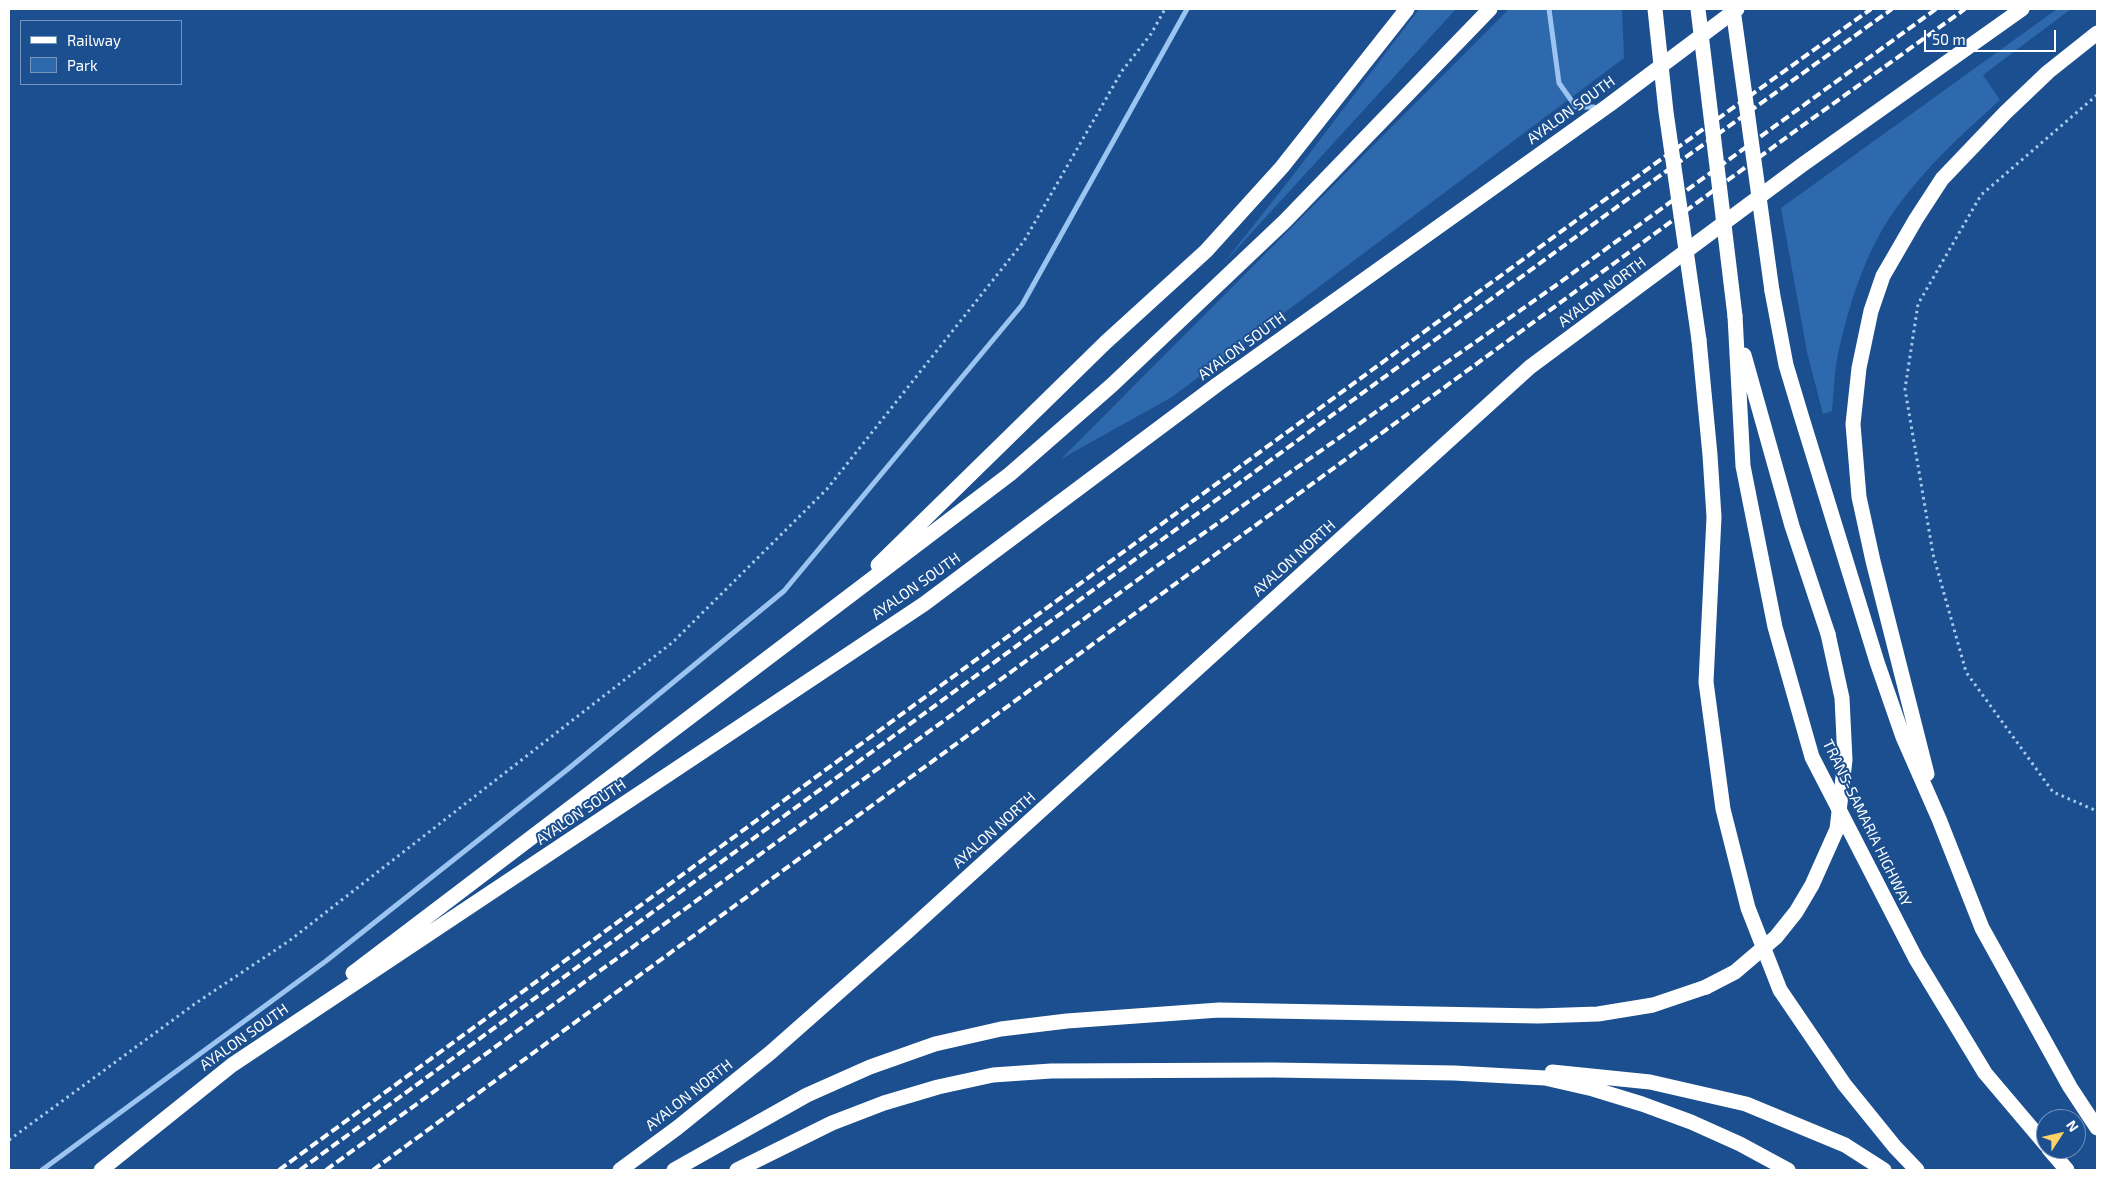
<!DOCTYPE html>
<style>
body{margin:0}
#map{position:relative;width:2106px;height:1179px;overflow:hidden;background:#1b4f8f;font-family:"Exo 2",sans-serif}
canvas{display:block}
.frame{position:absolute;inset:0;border:10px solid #fff;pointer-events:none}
.legend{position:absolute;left:20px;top:20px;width:162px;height:65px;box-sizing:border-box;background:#1b4f8f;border:1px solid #7695bc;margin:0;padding:6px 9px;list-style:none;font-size:15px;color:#fff}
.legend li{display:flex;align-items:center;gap:10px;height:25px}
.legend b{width:25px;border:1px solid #7695bc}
.north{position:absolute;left:2036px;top:1109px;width:50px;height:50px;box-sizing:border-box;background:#1b4f8f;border:1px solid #7695bc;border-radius:50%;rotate:55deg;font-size:14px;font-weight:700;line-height:20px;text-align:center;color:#fff}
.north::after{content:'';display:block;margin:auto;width:18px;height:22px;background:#ffd166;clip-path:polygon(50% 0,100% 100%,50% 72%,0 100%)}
.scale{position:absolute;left:1924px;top:30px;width:132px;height:22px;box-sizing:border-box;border:2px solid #fff;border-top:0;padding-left:6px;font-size:15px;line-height:18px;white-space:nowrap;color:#fff;-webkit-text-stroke:4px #1b4f8f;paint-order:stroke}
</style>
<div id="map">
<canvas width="2106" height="1179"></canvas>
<div class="frame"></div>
<ul class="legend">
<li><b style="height:6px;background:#fff"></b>Railway</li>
<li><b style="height:14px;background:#2e69ad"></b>Park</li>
</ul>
<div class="north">N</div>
<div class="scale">50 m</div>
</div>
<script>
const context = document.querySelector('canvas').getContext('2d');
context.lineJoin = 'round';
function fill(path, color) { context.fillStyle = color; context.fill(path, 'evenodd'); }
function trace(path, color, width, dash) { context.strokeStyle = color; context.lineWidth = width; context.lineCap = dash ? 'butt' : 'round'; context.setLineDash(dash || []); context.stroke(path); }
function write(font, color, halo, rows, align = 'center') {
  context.font = font + ' "Exo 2",sans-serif'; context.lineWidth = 4; context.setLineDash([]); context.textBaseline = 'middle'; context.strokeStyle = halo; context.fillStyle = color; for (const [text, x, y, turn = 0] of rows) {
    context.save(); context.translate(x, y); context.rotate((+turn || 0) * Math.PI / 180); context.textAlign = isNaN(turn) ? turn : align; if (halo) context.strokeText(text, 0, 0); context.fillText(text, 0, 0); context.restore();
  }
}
fill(new Path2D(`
 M1419,9H1456L1223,264L1294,174Z
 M1509,9H1622L1624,58L1172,397L1061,459Z
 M2057,9H2071L1983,75L2000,100C1963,133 1927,166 1897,207C1866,249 1849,304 1838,354C1834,372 1834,393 1832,411L1823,414L1807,352L1781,208Z`), '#2e69ad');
trace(new Path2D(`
 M1549,9L1559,83L1576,107H1594
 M42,1170L326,961L568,769L784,591L1022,305L1187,9`), '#9cc4f0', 5);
trace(new Path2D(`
 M2097,95L1981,195L1918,304L1905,389L1933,554L1966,672L2053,792L2097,811
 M9,1140L196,1003L289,941L673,642L827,489L1024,241L1122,71L1151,34L1165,9`), '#a9c9ee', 3, [2.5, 4]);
trace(new Path2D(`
 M1772,291L1786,365L1801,415L1877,662L1903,737L1939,819L1982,928L2070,1087L2097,1128
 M1735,316L1743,466L1775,627L1812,757L1916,959L1985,1073L2046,1145
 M1699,340L1710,455L1714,517L1706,682L1723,809L1748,908L1780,990L1844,1084L1895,1147L1917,1170
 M1744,355L1792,526L1828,634
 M878,565L1106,342L1206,251L1282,167L1407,9
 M1927,774L1873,561L1859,497L1853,424L1859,368L1871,311L1883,276L1916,219L1942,179L2005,113L2048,72L2097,33
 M353,973L1010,474L1112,385L1285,221L1490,9
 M1552,1072L1650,1082L1746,1104L1845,1145L1884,1170
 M2049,1149L2067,1170
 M101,1170L232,1065L924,604L1218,384L1609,105L1737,9
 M620,1170L677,1128L770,1053L906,933L1530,367L1802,165L2022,9
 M674,1170L807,1095L870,1067L935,1044L1001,1029L1067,1021L1219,1010L1538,1016L1598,1014L1653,1005L1706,987
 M737,1170L832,1123L884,1103L938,1087L993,1075L1051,1071L1274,1070L1454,1073L1545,1078L1593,1089L1642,1104L1691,1122L1740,1144L1788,1170`), '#fff', 15);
trace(new Path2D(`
 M279,1170L1596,206L1871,9
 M300,1170L1636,193L1892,9
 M326,1170L1147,573L1555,286L1936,9
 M373,1170L1802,126L1965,9`), '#fff', 4, [9, 4]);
trace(new Path2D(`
 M1655,9L1666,112L1699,340
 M1698,9L1735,316
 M1733,9L1772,291
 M1706,987L1735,972L1776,937L1796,912L1812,885L1837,829L1845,760L1842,698L1828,634`), '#fff', 15);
write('15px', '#fff', '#1b4f8f', [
 ["AYALON SOUTH",1571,110,-36],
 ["AYALON NORTH",1602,292,-37],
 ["AYALON SOUTH",1242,346,-36],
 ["AYALON NORTH",1294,558,-42],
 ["AYALON SOUTH",916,586,-35],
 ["AYALON SOUTH",581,812,-34],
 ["TRANS-SAMARIA HIGHWAY",1867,823,64],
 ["AYALON NORTH",994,830,-42],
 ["AYALON SOUTH",244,1037,-35],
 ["AYALON NORTH",689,1095,-38]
]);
</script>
